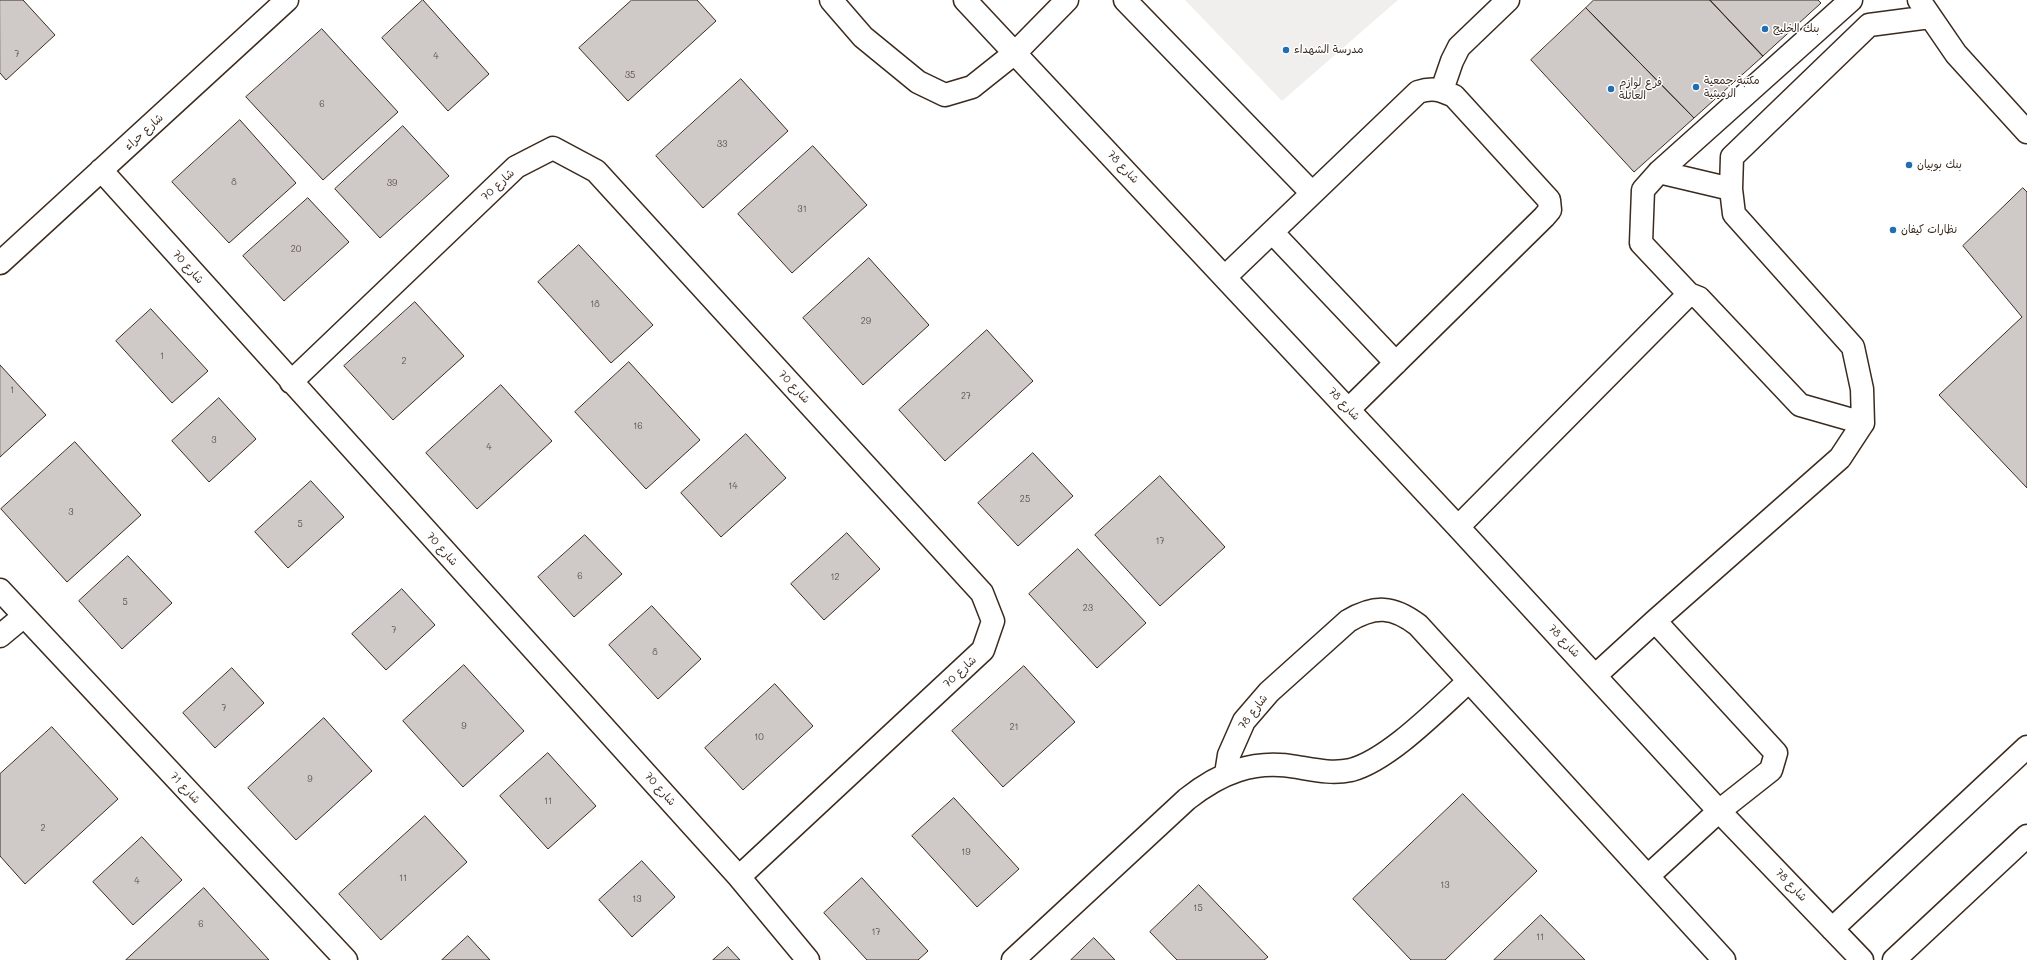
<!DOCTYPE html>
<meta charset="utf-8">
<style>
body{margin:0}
canvas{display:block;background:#fff}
</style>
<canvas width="2027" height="960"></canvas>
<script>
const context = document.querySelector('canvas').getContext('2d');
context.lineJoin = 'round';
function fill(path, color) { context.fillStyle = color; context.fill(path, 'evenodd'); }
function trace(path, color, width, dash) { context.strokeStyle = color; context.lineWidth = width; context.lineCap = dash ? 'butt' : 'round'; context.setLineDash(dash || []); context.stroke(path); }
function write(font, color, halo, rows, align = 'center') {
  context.font = font + ' Mali,"Playpen Sans Arabic",sans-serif'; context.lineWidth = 3; context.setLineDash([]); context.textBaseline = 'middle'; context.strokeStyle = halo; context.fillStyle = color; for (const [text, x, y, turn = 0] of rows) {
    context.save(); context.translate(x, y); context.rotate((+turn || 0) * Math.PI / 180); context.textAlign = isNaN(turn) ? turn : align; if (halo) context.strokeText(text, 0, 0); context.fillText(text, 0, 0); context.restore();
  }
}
fill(new Path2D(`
 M1185,0H1398L1282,101Z`), '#f1efee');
const building = new Path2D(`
 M0,0H23L55,35L6,80L0,73Z
 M423,0L489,74L448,111L382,38Z
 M632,0H697L716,21L628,101L579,48Z
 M1594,0H1710L1763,56L1694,118L1586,8Z
 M1710,0H1818L1821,3L1763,56Z
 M1586,8L1694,118L1634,172L1531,60Z
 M322,29L398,112L323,180L246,97Z
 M741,79L788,131L703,208L656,156Z
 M240,120L296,183L229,243L172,182Z
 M403,126L449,176L380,238L335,189Z
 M813,146L867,205L792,273L738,214Z
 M2023,188L2027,192V488L1939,395L2022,317L1963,246Z
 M308,198L349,242L284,301L243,256Z
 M579,245L653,325L611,363L538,282Z
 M869,258L929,325L863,385L803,318Z
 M415,302L464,356L393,420L344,366Z
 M151,309L208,371L172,403L116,341Z
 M987,330L1033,381L945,461L899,410Z
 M629,362L700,440L646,489L575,412Z
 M0,365L46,415L0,457Z
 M501,385L552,441L477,509L426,453Z
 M219,398L256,439L209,482L172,441Z
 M746,434L786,478L721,537L681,493Z
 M75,442L141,515L67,582L1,509Z
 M1033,453L1073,496L1018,546L978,503Z
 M1160,476L1225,547L1160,606L1095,535Z
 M311,481L344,517L288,568L255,532Z
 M847,533L880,569L824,620L791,584Z
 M585,535L622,574L574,617L538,577Z
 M1078,549L1146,623L1097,668L1029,594Z
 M128,556L172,603L122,649L79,601Z
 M402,589L435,625L386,670L352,634Z
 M652,606L701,659L658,699L609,645Z
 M464,665L524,731L463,787L403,721Z
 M1024,666L1075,722L1003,787L952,731Z
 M232,668L264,703L215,748L183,713Z
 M775,684L813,726L743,790L705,748Z
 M324,718L372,771L296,840L248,788Z
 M52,727L118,799L25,884L0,856V774Z
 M548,753L596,806L548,849L500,796Z
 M1463,794L1537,871L1445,960H1411L1353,899Z
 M954,798L1019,869L977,907L912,836Z
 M425,816L467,862L381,940L339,894Z
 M142,837L182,880L133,925L93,882Z
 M642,861L675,897L632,937L599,900Z
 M862,878L928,951L918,960H867L824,913Z
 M1199,885L1268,957L1264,960H1177L1150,932Z
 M204,888L269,960H126Z
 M1541,915L1585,960H1494Z
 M468,936L490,960H442Z
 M1094,938L1115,960H1071Z
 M728,947L740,960H713Z`);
fill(building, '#cfcac7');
trace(building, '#3b2a1e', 1);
const minor = new Path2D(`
 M831,0L863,37L918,82L945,95L972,87L1016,52L1067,0
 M965,0L1458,527L1719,811L1862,960
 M1125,0L1312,193
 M1919,0L1956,54L2027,132
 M1442,90L1452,61L1459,47L1508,0
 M101,170L739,877L808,960
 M1659,172L1731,189
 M1272,232L1396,363
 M0,263L287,0
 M1225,277L1418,92C1433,87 1441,90 1454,96L1549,200L1550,210L1544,217L1349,409
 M1689,294L1699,298L1800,405L1863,423L1862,389L1853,347L1734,214L1731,189L1732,157L1869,25L1930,17
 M291,382L516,167L553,148L596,171L982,593L993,621L983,650L739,877
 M1458,527L1689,294L1641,243L1643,190L1659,172L1851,0
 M0,590L346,960
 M0,636L24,616
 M1596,675L1655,621L1840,458L1863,423
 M1226,774L1229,755L1244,721L1269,692L1348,621C1375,605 1393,606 1418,625L1724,960
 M1648,876L1719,811L1771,770L1776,753L1655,621
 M1832,929L2027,747
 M1013,960L1187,799C1220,773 1253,759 1297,767C1315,770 1332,774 1351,770C1389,760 1439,708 1469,681
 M1894,960L2027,836`);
trace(minor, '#3b2a1e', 25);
trace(minor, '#fff', 22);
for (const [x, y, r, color] of [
 [1765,29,4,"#1f6fb2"],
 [1286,50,4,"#1f6fb2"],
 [1696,87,4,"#1f6fb2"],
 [1611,89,4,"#1f6fb2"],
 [1909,165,4,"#1f6fb2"],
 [1893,230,4,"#1f6fb2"]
]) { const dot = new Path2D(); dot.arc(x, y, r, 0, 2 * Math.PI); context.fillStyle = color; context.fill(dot); trace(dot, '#fff', 1.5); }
write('9px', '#605248', null, [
 ["7",17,54],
 ["4",436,56],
 ["35",630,75],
 ["6",322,104],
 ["33",722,144],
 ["8",234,182],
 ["39",392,183],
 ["31",802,209],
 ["20",296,249],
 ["18",595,304],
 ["29",866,321],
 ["1",162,356],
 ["2",404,361],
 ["1",12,390],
 ["27",966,396],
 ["16",638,426],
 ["3",214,440],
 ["4",489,447],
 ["14",733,486],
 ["25",1025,499],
 ["3",71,512],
 ["5",300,524],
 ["17",1160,541],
 ["6",580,576],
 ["12",835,577],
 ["5",125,602],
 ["23",1088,608],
 ["7",394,630],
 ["8",655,652],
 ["7",224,708],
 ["9",464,726],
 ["21",1014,727],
 ["10",759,737],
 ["9",310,779],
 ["11",548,801],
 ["2",43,828],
 ["19",966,852],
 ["11",403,878],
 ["4",137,881],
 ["13",1445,885],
 ["13",637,899],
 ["15",1198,908],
 ["6",201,924],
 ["17",876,932],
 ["11",1540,937]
]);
write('11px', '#3b2a1e', '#fff', [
 ["بنك الخليج",1773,29],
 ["مدرسة الشهداء",1294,50],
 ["مكتبة جمعية",1704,81],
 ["الرميثية",1704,94],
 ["فرع لوازم",1619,83],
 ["العائلة",1619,96],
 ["بنك بوبيان",1917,165],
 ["نظارات كيفان",1901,230]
], 'left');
write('11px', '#3b2a1e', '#fff', [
 ["شارع حراء",144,132,-42],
 ["شارع 78",1123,167,47],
 ["شارع 70",498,185,-43],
 ["شارع 70",188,267,48],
 ["شارع 70",794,387,47],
 ["شارع 78",1344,404,47],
 ["شارع 70",442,549,48],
 ["شارع 78",1564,641,47],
 ["شارع 70",960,672,-43],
 ["شارع 78",1253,712,-53],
 ["شارع 71",185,788,47],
 ["شارع 70",660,789,48],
 ["شارع 78",1791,885,46]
]);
</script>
